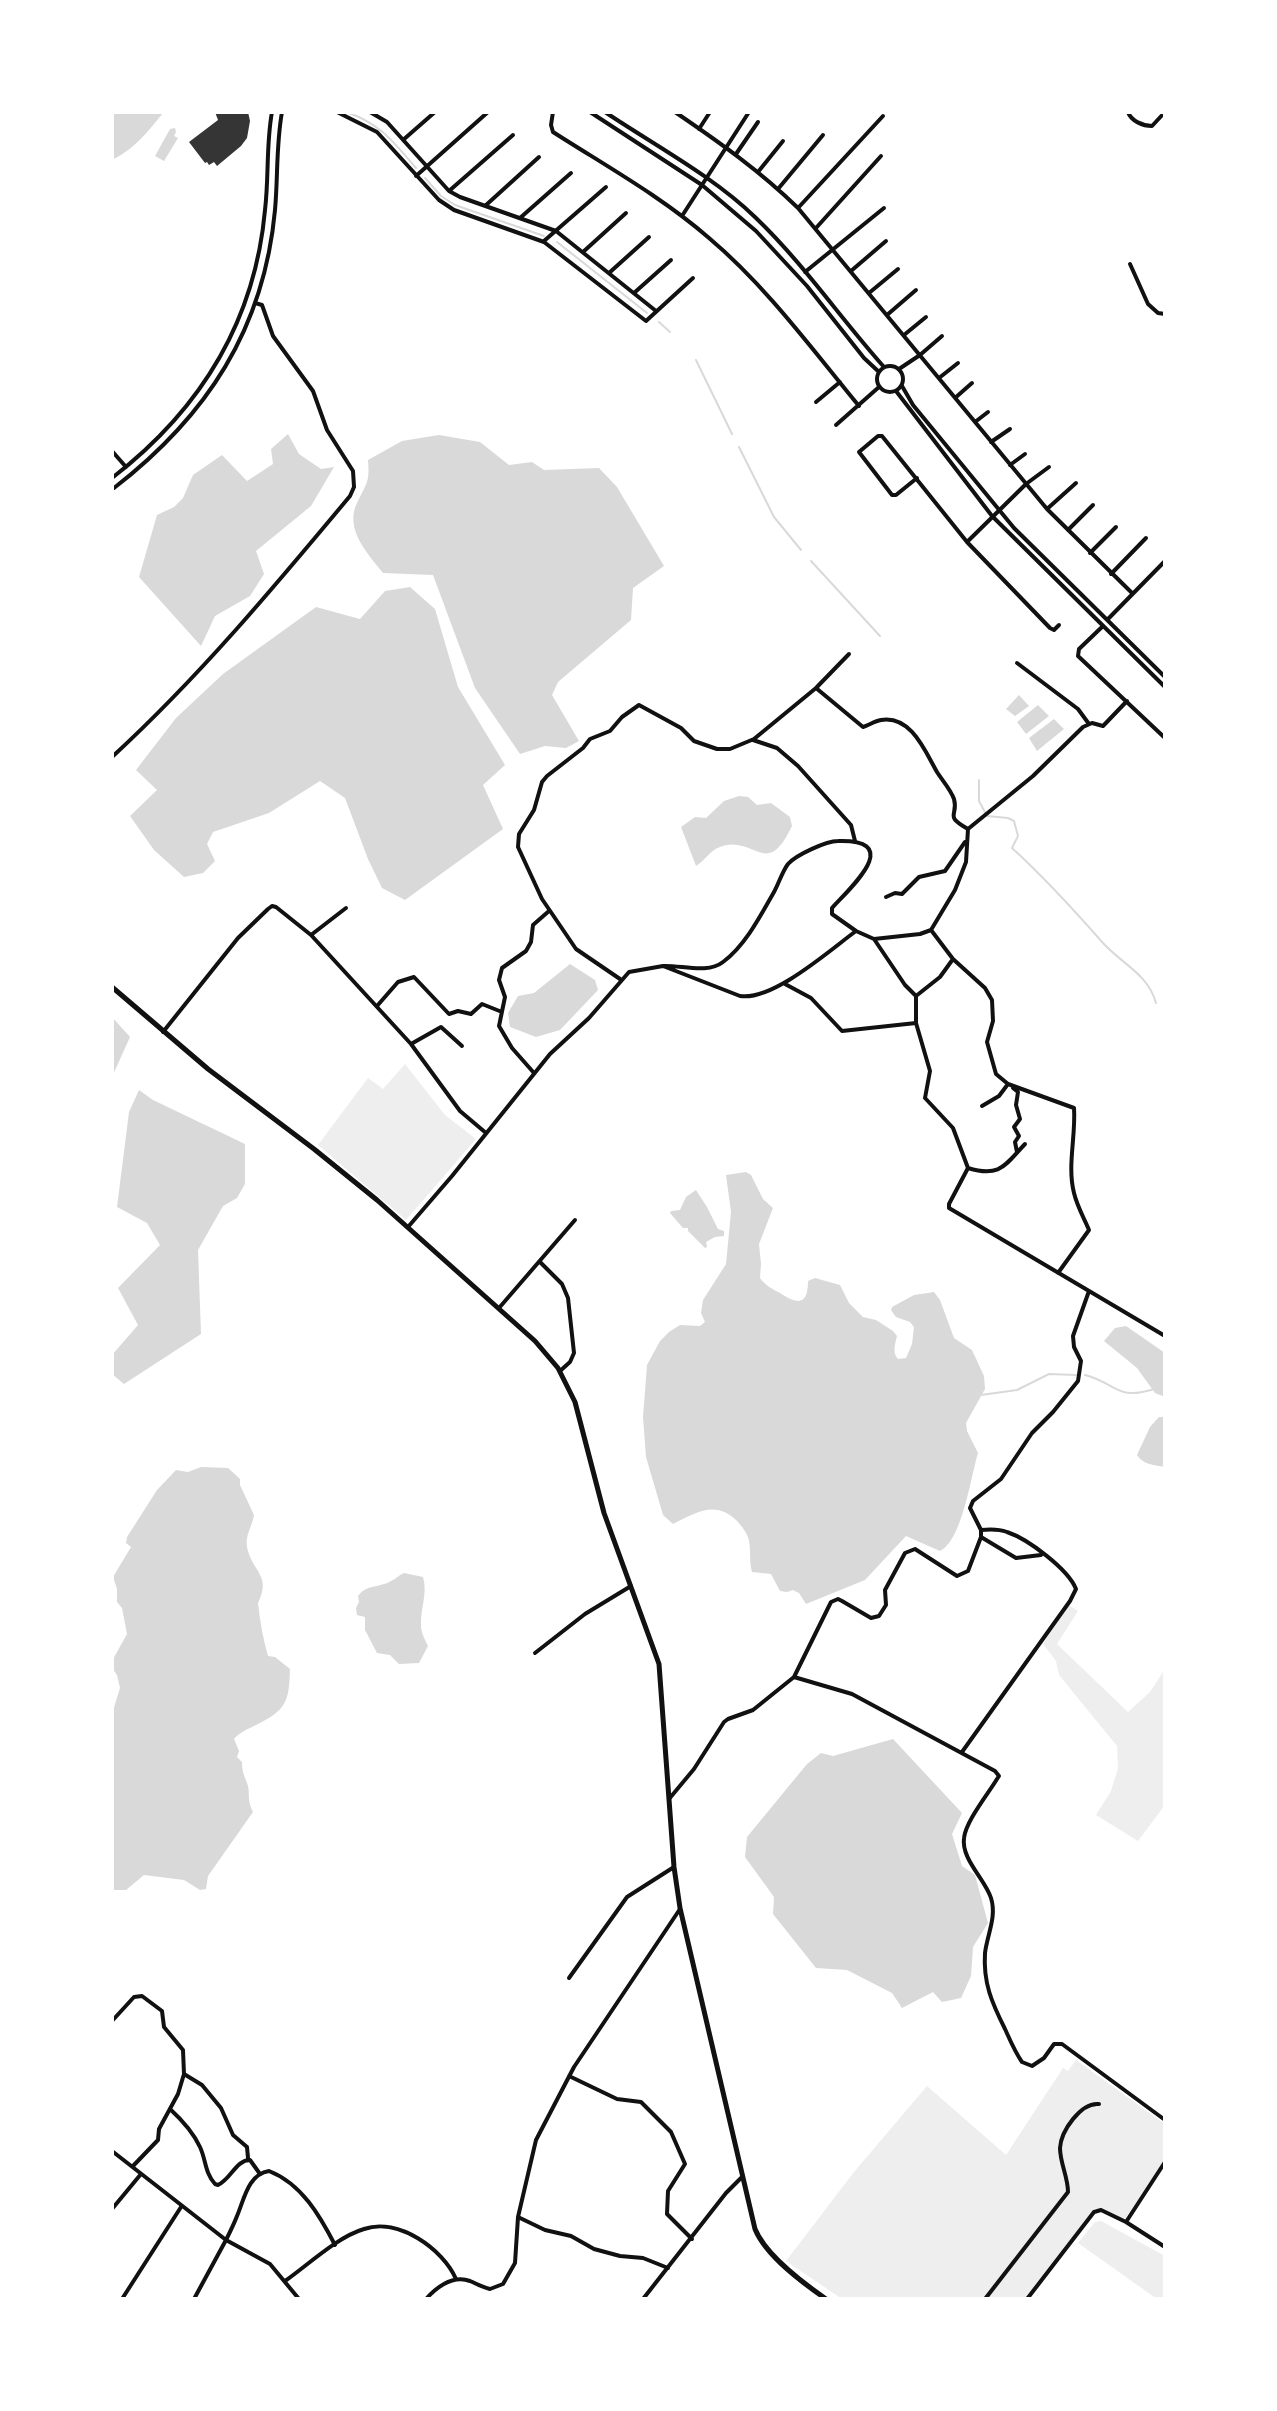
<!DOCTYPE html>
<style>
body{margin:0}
#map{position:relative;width:1277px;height:2411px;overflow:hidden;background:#fff;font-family:"Work Sans",sans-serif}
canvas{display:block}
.frame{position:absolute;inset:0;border:114px solid #fff;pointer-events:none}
</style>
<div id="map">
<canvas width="1277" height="2411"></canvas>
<div class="frame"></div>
</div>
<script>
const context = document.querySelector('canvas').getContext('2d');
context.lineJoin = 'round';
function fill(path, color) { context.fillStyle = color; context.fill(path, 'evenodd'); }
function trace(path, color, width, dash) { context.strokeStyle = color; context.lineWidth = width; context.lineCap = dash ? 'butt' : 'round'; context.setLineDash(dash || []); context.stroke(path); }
fill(new Path2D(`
 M405,1064L445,1115L476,1139L406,1220L318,1145L368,1078L383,1089Z
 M1067,1604L1078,1611L1057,1644L1128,1712L1150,1692L1165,1669V1805L1138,1841L1096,1815L1111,1791L1118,1768L1117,1746L1059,1675L1056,1661L1043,1644Z
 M1076,2060L1165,2124V2161L1122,2223L1095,2208L1024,2299H842L786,2261L854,2172L927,2086L1006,2155L1063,2068L1068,2071Z
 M1101,2221L1165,2256V2299H1157L1078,2243L1095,2222Z`), '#eee');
fill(new Path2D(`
 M117,112H164C148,131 135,149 112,160V116Z
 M175,128L176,132L174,136L178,138L164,161L155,156L170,129Z
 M288,434L299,454L321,469L334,467L311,506L256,551L264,574L250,596L215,616L201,646L139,577L157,515L174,507L183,498L193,475L222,455L247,481L273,464L271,449Z
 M439,435L480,442L509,465L532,462L544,470L599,468L617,487L664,566L633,588L631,620L558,682L552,695L579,741L566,748L545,746L520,754L475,688L433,575L383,573C368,554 344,529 357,503C366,484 370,483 368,460L402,441Z
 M410,587L435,609L458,687L505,765L483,785L503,829L405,900L382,888L368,859L345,798L320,781L269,813L213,832L207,844L215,861L203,873L184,877L154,850L130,816L157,790L136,770L176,718L223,674L316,607L360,619L385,591Z
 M1019,695L1029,706L1015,716L1006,709Z
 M1038,705L1049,716L1026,734L1017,722Z
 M1054,719L1064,729L1037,751L1029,738Z
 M739,796L748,797L757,805L771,803L790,817L792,826C766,881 755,834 720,847C710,850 705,861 696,866L681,827L695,817L706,818L724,801Z
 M570,964L595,980L598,990L560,1030L536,1037L510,1027L508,1013L518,996L534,993Z
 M112,1017L130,1037L112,1077Z
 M139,1090L153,1100L245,1144V1184L237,1198L223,1206L198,1250L201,1334L124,1384L112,1374V1355L138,1325L118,1288L160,1245L147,1223L117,1207L129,1112Z
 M746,1172L751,1175L763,1199L773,1208L759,1244L761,1264L760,1278C765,1285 772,1289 780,1293C798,1305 808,1305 808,1281L815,1278L840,1285L849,1303L863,1317L876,1320L893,1331L897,1336C895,1344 892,1353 898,1359L906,1358L912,1344L914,1327L910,1322L896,1317L891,1310L892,1307L914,1295L934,1292L940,1300L954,1338L972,1350L984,1376L985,1389L966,1423L967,1431L978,1453C971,1476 962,1541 940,1551L906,1536L865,1580L806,1604L799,1593L793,1590L787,1592L780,1591L771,1574L752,1572C749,1561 751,1551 749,1541C748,1534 741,1525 736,1520C714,1500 696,1513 673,1524L663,1515L646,1457L643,1417L647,1365L660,1341L669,1332L680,1325L700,1326L705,1322L701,1313L703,1300L726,1264L731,1212L726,1175Z
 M696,1190L707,1207L718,1229L724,1231V1236L715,1237L706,1242L707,1247L705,1248L688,1231V1228H683L670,1213L671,1211L680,1210L686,1197Z
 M1126,1326L1165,1353V1397L1155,1393L1137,1368L1104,1341L1115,1328Z
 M1159,1417H1165V1467C1155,1465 1143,1465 1137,1455L1150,1427Z
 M201,1467L228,1468L240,1479V1485L254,1515C252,1527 245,1535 247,1547C252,1572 272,1575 258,1603C260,1621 263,1639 268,1656L275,1657L290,1669C289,1701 287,1710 256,1725C248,1729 240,1732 234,1739L239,1751L237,1757L242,1762C242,1771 244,1775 247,1783C251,1794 246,1797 253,1812L208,1876L206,1889L200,1890L184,1880L144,1875L126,1890H112V1714L120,1688L117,1675L112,1668V1661L127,1634L122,1608L117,1602V1589L113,1577L131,1547L126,1543L127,1537L157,1490L176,1470L188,1472Z
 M404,1573L423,1577C428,1594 420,1609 421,1626C421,1632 425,1640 428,1646L419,1663L399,1664L390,1655L377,1653L365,1630V1617L357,1615L356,1608L359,1602L358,1596C367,1584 379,1588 391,1581C396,1579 399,1575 404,1573Z
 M893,1739L962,1813L952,1834L962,1866L975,1875L988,1923L973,1947L971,1976L961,1998L942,2002L933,1992L902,2008L892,1993L847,1970L816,1968L773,1914L774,1897L745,1857L747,1837L807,1764L821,1753L833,1756Z`), '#d9d9d9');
trace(new Path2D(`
 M349,113C382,125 394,143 416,168
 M425,178L441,196L455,205L544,236
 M557,242L647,313
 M659,322L670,332
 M696,360L732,434
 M739,447L774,517L801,550
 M811,561L880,636
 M979,780V801L987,816L1008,818L1014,821L1018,836L1012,848C1045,878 1074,910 1103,943C1122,964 1148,974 1156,1003
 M1085,1375C1118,1384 1117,1401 1154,1389
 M981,1395L1017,1390L1049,1374L1076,1375`), '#d9d9d9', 2);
fill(new Path2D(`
 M215,112H248L250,121L247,138L241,146L217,166L214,162L209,165L207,162L205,163L189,142L218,120Z`), '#353535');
trace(new Path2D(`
 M337,112L377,132L439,200L454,210L544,242L646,321L693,278
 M370,112L387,122L449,191L460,197L556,231L656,311
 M553,112L551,125L553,132C606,166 662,197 709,238C766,286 812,349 859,406
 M590,112L702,185L756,231L807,286L864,358L879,372
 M605,112C654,145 713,176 756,218C803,263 841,319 884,367
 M675,112C719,142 760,171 798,208L1047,509L1132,593
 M1128,112C1131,121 1143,126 1152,126L1165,112
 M699,129L710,112
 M403,140L435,112
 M736,154L758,122
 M758,172L783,141
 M416,176L488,112
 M778,189L823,135
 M449,191L513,135
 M485,206L539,157
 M798,208L883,116
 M682,216L749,112
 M520,218L571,173
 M816,228L881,156
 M544,241L606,187
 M583,252L626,213
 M1130,264L1148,304L1158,313L1165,314
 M851,271L886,241
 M805,272L884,208
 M609,273L649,237
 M634,293L671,260
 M869,293L898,269
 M887,315L916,290
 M904,335L926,317
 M877 379a13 13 0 1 1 26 0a13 13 0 1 1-26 0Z
 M899,369L920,355L942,336
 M939,378L958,363
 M902,386L913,405L1014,528L1165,677
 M896,391L992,516L1165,687
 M955,398L972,383
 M816,402L840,382
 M975,422L988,412
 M836,425L879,387
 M991,442L1010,429
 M112,451L126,467
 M1010,465L1025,454
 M112,478C200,410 255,321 265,210C269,177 266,144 272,112
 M917,478L896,495H892L859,452L878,436H882L967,542L1050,628L1054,630L1059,625
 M114,488C207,416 264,329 275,210C278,177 276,145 282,112
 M1047,509L1076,483
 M1068,530L1093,505
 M967,542L1026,484L1049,467
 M1090,553L1116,527
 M1111,574L1146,538
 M1108,619L1165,561
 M1103,626L1079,649L1078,656L1165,738
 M1017,663L1078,709L1089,724
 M816,688L863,727C869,725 875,721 881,720C911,715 925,751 937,772C942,780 951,790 954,799C959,816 943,815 968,829
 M753,740L777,748L798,766L851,825L855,841
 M112,757C199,677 275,586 350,496L354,487L353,471L327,430L313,391L273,336L262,305L255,303
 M886,897L895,893L902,894L919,877L945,871L965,842
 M931,930L953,959L985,988L992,1000L993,1021L987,1042L996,1074L1008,1084L999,1096L982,1106
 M311,935L411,1044L460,1111L486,1133
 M874,939L920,934L931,930L955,890L966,862L968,829L1033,776L1083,727L1092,723L1103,726L1127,701
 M663,966C681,965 708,974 723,962C745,946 761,915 774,892C779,883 782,872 788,864C796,855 826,841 838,841C906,839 849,889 832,908V914L856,931L874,939L905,985L916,996V1023L930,1071L925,1098L953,1128L968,1168L949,1204V1208L1165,1336
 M620,979L576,949L542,899L518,847L519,834L534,810L542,782L547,776L583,748L590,739L610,731L622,717L639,705L681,728L694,741L717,749H730L754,739L816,688L849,654
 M785,984L811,998L842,1031L916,1023
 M916,996L940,977L953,959
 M377,1006L398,982L414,977L449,1014L458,1011L471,1014L482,1004L502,1012
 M163,1032L238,938L268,909L272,906L276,907L311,935L346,908
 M411,1044L441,1027L462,1046
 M534,1073L512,1048L499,1026L505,997L499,980L502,968L526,951L531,942L533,925L549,911
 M1008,1084L1074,1108C1076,1136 1067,1166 1074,1193C1077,1206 1084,1218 1089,1230L1058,1273
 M1013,1088L1018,1092L1016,1105L1020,1119L1014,1127L1019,1136L1015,1142L1017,1152
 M968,1168C1000,1178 1005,1165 1025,1144
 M408,1227L452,1176L550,1054L589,1018L629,972L663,966L740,996C773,1001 830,950 856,931
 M540,1262L562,1284L568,1298L574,1353L570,1362L560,1371
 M499,1308L575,1220
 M981,1537L1016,1558L1041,1555
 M535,1653L585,1614L631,1586
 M794,1677L831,1602L838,1599L842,1601L871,1618L879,1616L886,1605L885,1590L905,1553L915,1549L957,1576L968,1571L981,1537V1530
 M962,1752L1070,1601L1076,1589C1068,1569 1028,1539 1007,1532C999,1529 990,1529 981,1530L970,1508L973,1501L1001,1479L1032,1433L1053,1412L1078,1381L1081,1361L1074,1347L1073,1336L1089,1291
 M669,1799L694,1769L724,1722L728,1719L753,1710L794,1677L852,1694L995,1771L999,1776L997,1779C988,1794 966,1821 964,1838C961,1859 985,1879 991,1898C997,1917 987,1935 985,1953C983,1983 992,2003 1005,2029C1010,2040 1015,2052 1022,2062L1032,2066L1044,2058L1054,2044H1062L1165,2120
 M569,1978L627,1897L674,1867
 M112,2021L134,1997L142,1996L162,2011L164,2027L183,2050L184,2074L178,2094L159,2129L158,2140L133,2166
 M184,2074L202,2085L221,2108L233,2135L247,2147L248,2158
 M569,2076L617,2099L641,2102L671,2132L685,2164L668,2191L667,2214L692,2239
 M170,2109C182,2120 193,2132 200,2147C206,2160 205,2173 215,2184L218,2185C231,2179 236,2160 250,2160L260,2174
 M112,2151L226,2240L194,2299
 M112,2209L141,2174
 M518,2217L545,2230L571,2236L594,2249L620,2256L643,2258L668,2268
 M1126,2222L1165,2162
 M285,2281C308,2265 337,2237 364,2229C398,2217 443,2249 456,2279
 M122,2299L181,2207
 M299,2299L270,2264L226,2240C230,2232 234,2224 237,2216C244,2200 248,2174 269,2171C302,2184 320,2216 335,2245
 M426,2299C437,2287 453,2275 470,2281C477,2284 482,2287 490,2289L503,2284L515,2263L518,2217L536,2140L574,2067L680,1909
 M643,2299L726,2193L742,2177
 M985,2299L1068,2192C1068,2177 1060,2163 1060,2148C1061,2131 1081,2102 1099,2104
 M1027,2299L1094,2212L1101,2210L1126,2222L1165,2247`), '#111', 4);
trace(new Path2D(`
 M112,987L208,1069L314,1149L377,1200L535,1341L558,1368L575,1402L604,1513L659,1664L674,1867L680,1908L755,2229C766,2256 803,2283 826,2299`), '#111', 5);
</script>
